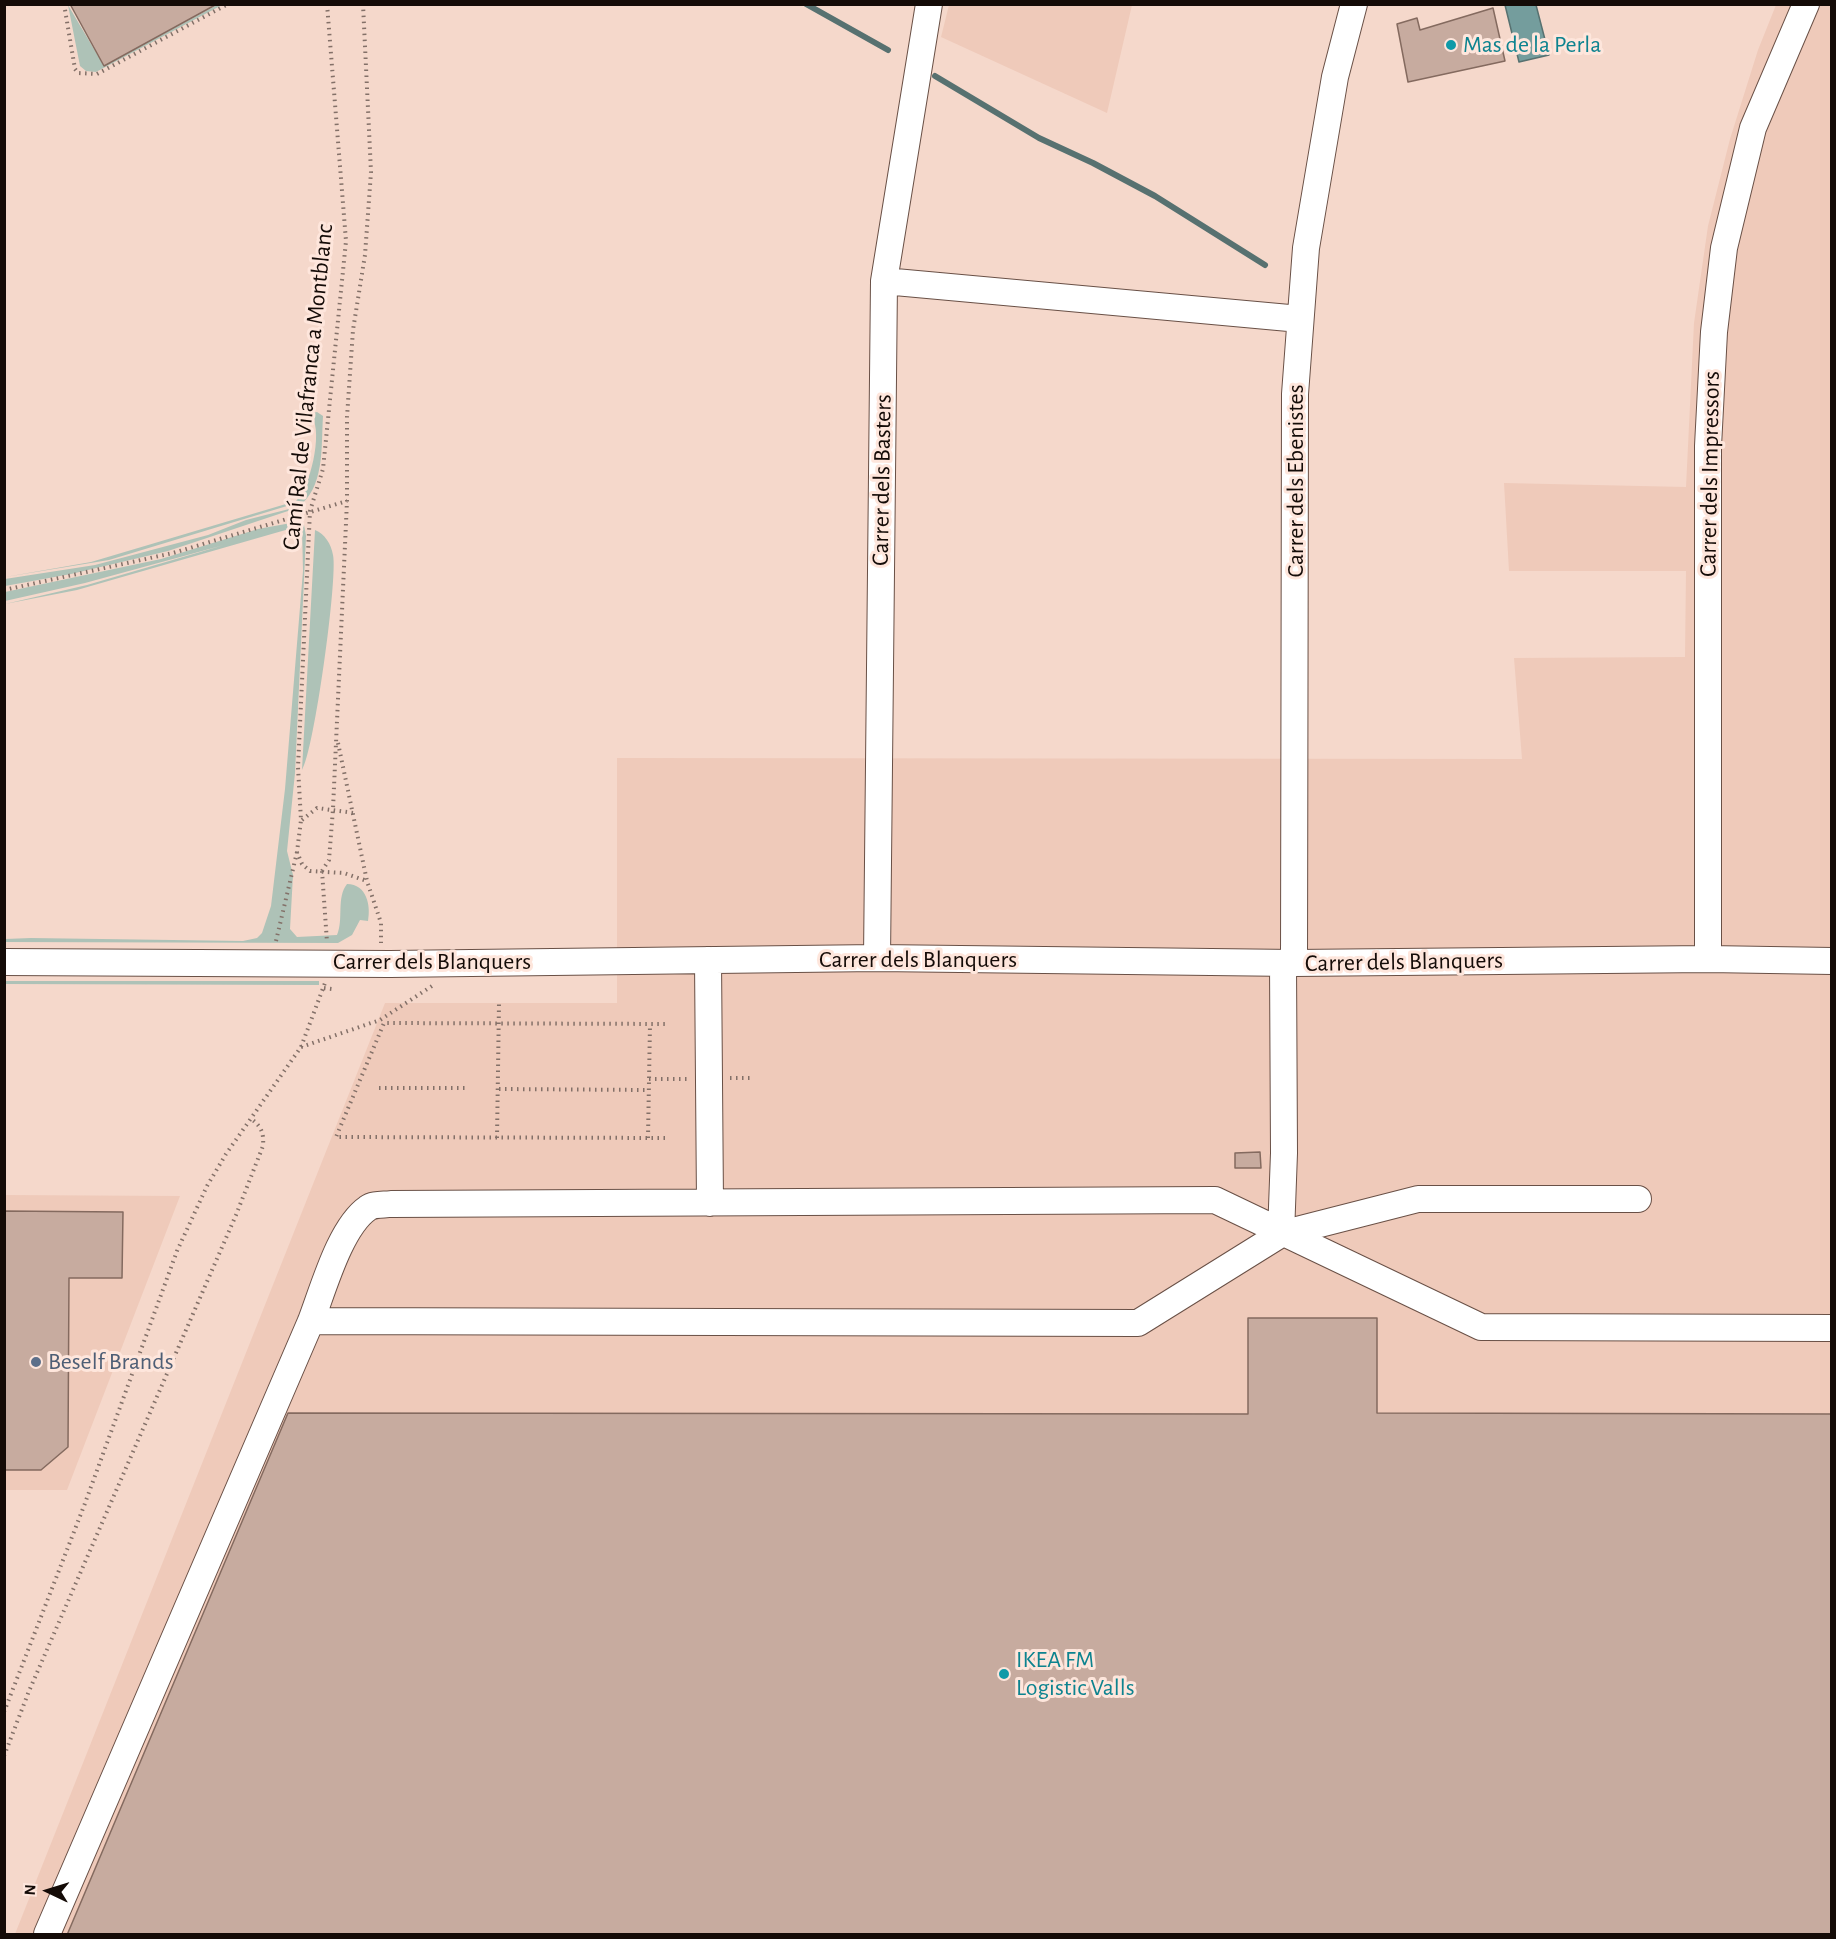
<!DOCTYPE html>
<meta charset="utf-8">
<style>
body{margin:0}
#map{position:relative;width:1836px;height:1939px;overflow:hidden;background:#f5d8cb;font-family:"Alegreya Sans",sans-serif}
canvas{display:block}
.frame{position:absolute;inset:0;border:6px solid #140b07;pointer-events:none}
.north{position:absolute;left:18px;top:1861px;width:60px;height:60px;-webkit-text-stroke:4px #fee6dc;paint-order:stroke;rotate:274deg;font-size:16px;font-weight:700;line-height:24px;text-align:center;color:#140b07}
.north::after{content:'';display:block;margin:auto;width:21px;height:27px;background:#140b07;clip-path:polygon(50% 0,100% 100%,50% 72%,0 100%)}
</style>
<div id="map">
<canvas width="1836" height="1939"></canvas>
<div class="frame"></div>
<div class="north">N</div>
</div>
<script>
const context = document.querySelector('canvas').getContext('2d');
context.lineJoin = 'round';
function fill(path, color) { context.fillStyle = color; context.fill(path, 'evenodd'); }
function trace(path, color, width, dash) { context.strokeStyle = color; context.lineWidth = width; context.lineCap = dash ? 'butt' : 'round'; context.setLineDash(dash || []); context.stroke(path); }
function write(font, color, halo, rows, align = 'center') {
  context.font = font + ' "Alegreya Sans",sans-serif'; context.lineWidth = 6; context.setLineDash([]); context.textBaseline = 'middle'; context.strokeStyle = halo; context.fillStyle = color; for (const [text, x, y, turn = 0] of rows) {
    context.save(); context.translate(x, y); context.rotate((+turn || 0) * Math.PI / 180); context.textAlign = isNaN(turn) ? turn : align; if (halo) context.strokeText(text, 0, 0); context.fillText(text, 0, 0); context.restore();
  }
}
fill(new Path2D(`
 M949,5H1132L1107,113L941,37Z
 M1776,5H1831V1934H15L385,1003H617V758L1522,759L1514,658L1685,657L1686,571H1509L1504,483L1686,487L1694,323L1708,226L1730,139L1758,50Z
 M5,1195L180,1196L67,1490H5Z`), '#efcaba');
fill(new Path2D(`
 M68,5L104,66L217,5H222L96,72L86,71L80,66Z
 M317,412L323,416C321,448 325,488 297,508L168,551L71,574L5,586V579L95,565L208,535L246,520L293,508L292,505L287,506L109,560L5,577L91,562L296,501C310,488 323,433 312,417L293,418Z
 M291,523L304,525L306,536L295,773L287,851L293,875L290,929L297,937L337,935C344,919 336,898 347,884C367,884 371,906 368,921L360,920L352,935L338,943L5,942V939L31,938L243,941L257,938L262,933L271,906L285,789L303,571L302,528L296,527L77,590L5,604L87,585L224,545L85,583L5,601V592L161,559L258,529Z
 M315,530C325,534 331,544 333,555C338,578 314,752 302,770Z
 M5,981H319V985L5,984Z`), '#aec2b7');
const water = new Path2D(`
 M1505,5H1536L1549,55L1519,62Z`);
fill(water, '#749d9d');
trace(water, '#577170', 1.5);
trace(new Path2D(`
 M806,4L888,50
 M935,76L1039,138L1093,163L1155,196L1265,265`), '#577170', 6);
const building = new Path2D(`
 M70,4H217L104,66Z
 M1493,8L1505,61L1408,82L1397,24L1417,18L1420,30Z
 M1260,1152L1261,1168H1235V1153Z
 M4,1211L123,1212L122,1278H69L68,1447L41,1470H4Z
 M1248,1318H1377V1413L1832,1414V1935H67L288,1413L1248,1414Z`);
fill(building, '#c7ab9f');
trace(building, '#846a5f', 1.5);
const minor = new Path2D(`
 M884,281L1300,319
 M877,958L884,281L929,4
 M1708,959V446L1714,332L1724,248L1753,128L1806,4
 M708,960L710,1203
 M4,962L390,964L877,958L1294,963L1708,959L1832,961
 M1294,963L1295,394L1306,248L1335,77L1354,4
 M1281,1234L1284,1153L1283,963
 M311,1321L1138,1323L1281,1234L1418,1199H1638
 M47,1934L311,1321C323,1290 340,1227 368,1208C373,1204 384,1205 391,1204L1215,1200L1481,1327L1832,1328`);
trace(minor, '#695046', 28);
trace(new Path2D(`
 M64,4L75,69L78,73L97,74L228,4
 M327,4L346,241L323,469L310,511L298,767L301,820L297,852L302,864L310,871L344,873L367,881
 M4,590L173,553L347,501
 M338,743L367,881L381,923V943
 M302,820L317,808L354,813
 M322,871L329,860L333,809L347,501V417L353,330L365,255L371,172L363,4
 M322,871L327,942
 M276,941L297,852
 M324,988L332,989
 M301,1047L380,1020L432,986
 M730,1078H753
 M649,1079H688
 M379,1088H468
 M499,1089L649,1090
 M497,1138L499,1003
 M648,1138L650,1024
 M665,1138L336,1137L384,1023L669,1024
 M4,1712L84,1506L177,1251L207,1186L226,1154L301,1047L325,983
 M4,1756L29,1691L236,1215L263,1146C264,1132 261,1126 250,1118`), '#837068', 4, [1.5, 4.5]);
trace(minor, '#fff', 26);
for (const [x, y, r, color] of [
 [1451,45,6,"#0f9aa8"],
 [36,1362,6,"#5c6f8a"],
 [1004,1674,6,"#0f9aa8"]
]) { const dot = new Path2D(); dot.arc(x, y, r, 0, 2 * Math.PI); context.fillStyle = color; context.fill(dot); trace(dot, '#fee6dc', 2); }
write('24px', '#0d838f', '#fee6dc', [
 ["Mas de la Perla",1463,45],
 ["IKEA FM",1016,1660],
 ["Logistic Valls",1016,1688]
], 'left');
write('24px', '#140b07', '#fee6dc', [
 ["Camí Ral de Vilafranca a Montblanc",308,387,-84],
 ["Carrer dels Impressors",1710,474,-89],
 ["Carrer dels Basters",882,480,-89],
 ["Carrer dels Ebenistes",1296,481,-90],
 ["Carrer dels Blanquers",918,960],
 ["Carrer dels Blanquers",432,962],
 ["Carrer dels Blanquers",1404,962,-1]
]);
write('24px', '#4e5e75', '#fee6dc', [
 ["Beself Brands",48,1362]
], 'left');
</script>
